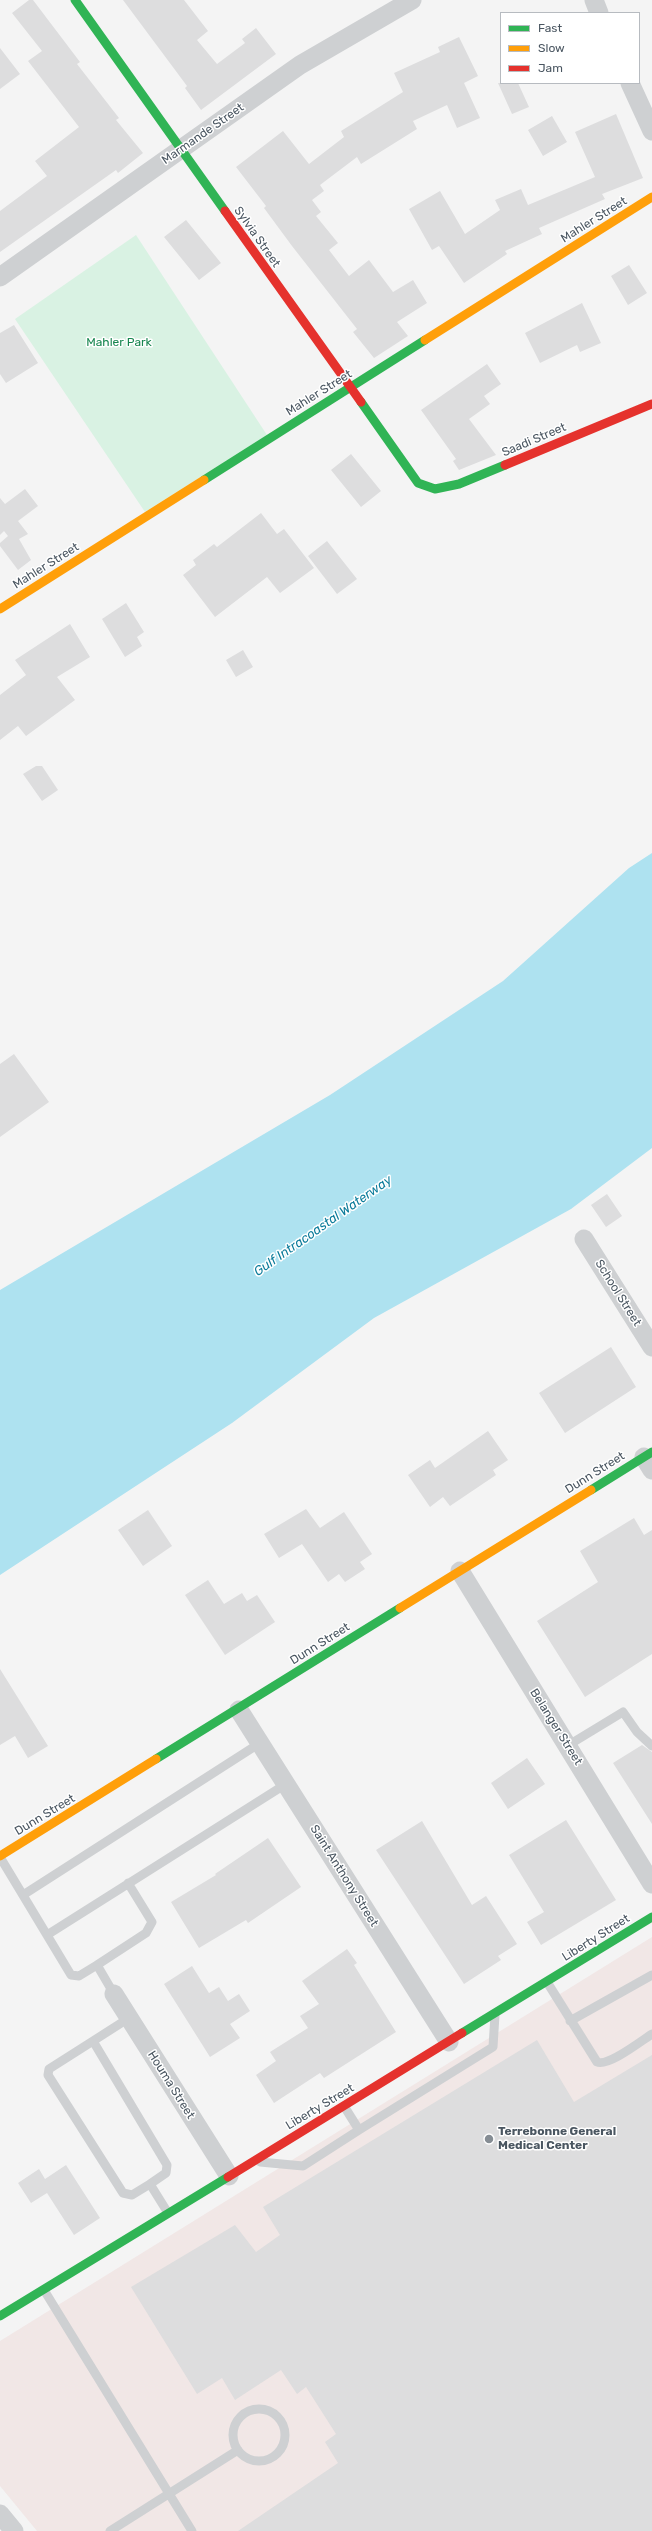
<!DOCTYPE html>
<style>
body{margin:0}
#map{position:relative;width:652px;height:2531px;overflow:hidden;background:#f4f4f4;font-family:Rubik,sans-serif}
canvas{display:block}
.legend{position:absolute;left:500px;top:12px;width:140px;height:72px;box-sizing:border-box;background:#fff;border:1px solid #b7bbc0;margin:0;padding:5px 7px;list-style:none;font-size:12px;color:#4a5661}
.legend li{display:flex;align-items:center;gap:8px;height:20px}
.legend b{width:20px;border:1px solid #b7bbc0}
</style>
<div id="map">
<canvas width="652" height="2531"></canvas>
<ul class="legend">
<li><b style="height:5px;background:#30b455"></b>Fast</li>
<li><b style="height:5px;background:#ff9f0a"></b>Slow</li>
<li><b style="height:5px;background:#e5322d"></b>Jam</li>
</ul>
</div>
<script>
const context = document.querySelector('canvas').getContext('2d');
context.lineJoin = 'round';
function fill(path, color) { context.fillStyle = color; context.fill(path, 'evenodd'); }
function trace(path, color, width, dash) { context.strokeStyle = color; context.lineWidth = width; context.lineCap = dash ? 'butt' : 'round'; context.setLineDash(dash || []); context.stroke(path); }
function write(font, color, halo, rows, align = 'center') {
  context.font = font + ' Rubik,sans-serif'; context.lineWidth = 3; context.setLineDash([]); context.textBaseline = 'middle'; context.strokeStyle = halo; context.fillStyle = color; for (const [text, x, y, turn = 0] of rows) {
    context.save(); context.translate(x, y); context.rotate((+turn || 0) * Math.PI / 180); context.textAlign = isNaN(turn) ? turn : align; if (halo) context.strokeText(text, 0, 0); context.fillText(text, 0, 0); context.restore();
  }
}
fill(new Path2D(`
 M652,1937V2531H37L0,2486V2341Z`), '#f1e7e6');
fill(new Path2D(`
 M136,235L267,435L145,512L15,319Z`), '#d9f2e3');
fill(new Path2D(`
 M652,853V1148L571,1209L374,1318L232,1423L0,1575V1290L330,1095L503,981L629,868Z`), '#aee2f0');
fill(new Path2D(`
 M29,0H33L80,62L77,64L119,118L116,120L143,153L118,173L116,170L0,252V211L47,176L35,161L79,127L28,61L42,51L12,13Z
 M123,0H184L208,31L197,40L217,64L245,43L242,39L256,28L276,54L201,110L185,88L187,86Z
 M459,37L478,76L464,83L480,118L457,128L447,105L413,121L417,129L361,164L357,157L320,185L324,191L312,200L321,212L316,216L338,243L329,250L349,276L369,260L393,292L413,280L427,303L397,322L408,336L374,358L353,332L357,329L292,246L264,208L266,206L236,167L283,131L309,164L344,137L341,131L403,92L394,73L440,52L438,47Z
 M0,48L20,74L0,89Z
 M498,83H518L529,107L512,114Z
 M616,114L643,178L602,194L605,199L539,228L542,234L505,251L507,254L464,283L439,246L432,250L409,209L440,191L465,234L500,210L495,200L521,189L528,205L595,177L575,132Z
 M552,116L567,142L543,156L528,130Z
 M186,220L221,263L199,280L164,237Z
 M629,265L647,293L628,305L611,276Z
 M582,303L601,343L580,352L577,345L540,363L525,333Z
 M14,325L38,363L6,383L0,374V333Z
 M487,364L501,384L484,396L490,404L469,419L496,455L459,470L453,461L456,459L421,410Z
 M351,454L381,491L361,507L331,470Z
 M25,489L38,506L18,521L28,534L19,539L31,560L18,570L0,546V543L8,536L4,531L0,535V498L5,504Z
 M261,513L277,534L284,529L314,568L280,593L267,577L215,617L183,575L196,565L193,560L214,544L217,547Z
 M327,541L357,579L337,594L308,556Z
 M126,603L144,632L137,637L142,646L125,657L102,619Z
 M70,624L90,657L57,677L75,700L26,736L18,726L0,740V695L26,675L15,660Z
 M243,650L253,667L236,677L226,660Z
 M36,766H42L58,790L42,801L23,774Z
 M14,1054L49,1102L0,1137V1064Z
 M607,1194L622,1216L606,1227L591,1205Z
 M611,1347L636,1387L565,1433L539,1393Z
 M488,1431L508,1460L493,1470L496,1475L450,1506L443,1497L430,1507L408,1475L430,1460L435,1468Z
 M306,1509L320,1528L344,1512L372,1554L360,1562L365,1569L345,1582L339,1574L328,1582L302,1544L279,1558L264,1534Z
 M148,1510L172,1546L143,1566L118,1530Z
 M634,1518L644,1535L652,1530V1654L585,1697L537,1621L598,1582L580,1551Z
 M208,1580L224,1604L242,1593L247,1601L257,1595L275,1622L225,1655L185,1595Z
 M0,1669L48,1746L28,1758L15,1736L0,1745Z
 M642,1745L652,1752V1824L613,1763Z
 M527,1758L545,1784L508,1809L491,1783Z
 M566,1820L616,1900L541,1945L527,1922L544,1912L509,1855Z
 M422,1821L472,1905L486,1896L517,1944L498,1956L501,1960L464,1984L376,1850Z
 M268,1838L301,1887L248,1923L246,1920L199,1948L171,1902L216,1875L215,1874Z
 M347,1949L357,1963L354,1965L396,2032L324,2078L320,2073L274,2103L256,2075L276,2061L270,2052L308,2028L300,2016L319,2004L302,1981Z
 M192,1966L209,1993L219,1987L228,2001L239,1994L250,2011L230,2024L240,2038L210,2057L164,1984Z
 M537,2040L574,2102L652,2055V2531H238L338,2463L325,2442L336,2434L306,2387L297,2394L281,2370L235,2400L222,2378L197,2394L131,2287L235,2225L256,2252L280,2235L263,2207Z
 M66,2165L100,2218L74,2235L47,2193L31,2203L18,2183L39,2169L45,2179Z`), '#ddddde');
trace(new Path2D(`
 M567,1746L623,1712L637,1732L652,1746
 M0,1857L71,1975L79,1976L97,1965
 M23,1895L260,1743
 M47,1935L286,1784
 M547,1982L597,2062C608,2067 641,2041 652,2034
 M114,1994L97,1965L146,1933L152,1922L128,1883
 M570,2021L652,1975
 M93,2041L129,2018
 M344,2106L359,2130L493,2047L495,2015
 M260,2162L303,2166L359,2130
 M150,2184L132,2195L123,2193L48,2075L49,2069L93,2041L167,2165L166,2173L150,2184L168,2213
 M44,2290L192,2531
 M233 2435a26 26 0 1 1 52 0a26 26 0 1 1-52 0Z
 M110,2531L238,2450`), '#ced0d2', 9);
trace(new Path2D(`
 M594,0L599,13
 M630,83L652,131
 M0,277L300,65L412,0
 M584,1239L652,1347
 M644,1457L652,1470
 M460,1571L652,1884
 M239,1710L449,2042
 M114,1994L229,2176
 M0,2514L14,2531`), '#ced0d2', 19);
trace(new Path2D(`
 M75,0L225,211
 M361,402L418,483L435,489L459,484L505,465
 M204,480L425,340
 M591,1490L652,1452
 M156,1759L400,1608
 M462,2033L652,1917
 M0,2316L228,2177`), '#30b455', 9);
trace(new Path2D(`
 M425,340L652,197
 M0,609L204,480
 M400,1608L591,1490
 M0,1856L156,1759`), '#ff9f0a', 9);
trace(new Path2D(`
 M225,211L361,402
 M505,465L652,404
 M228,2177L462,2033`), '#e5322d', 9);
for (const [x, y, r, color] of [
 [489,2139,5,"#868d94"]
]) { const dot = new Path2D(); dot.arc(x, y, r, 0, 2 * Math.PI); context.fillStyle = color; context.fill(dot); trace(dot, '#fff', 1.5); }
write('12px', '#4a5661', '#fff', [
 ["Marmande Street",203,134,-35],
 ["Mahler Street",594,220,-32],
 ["Sylvia Street",257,237,55],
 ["Mahler Street",319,393,-32],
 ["Saadi Street",534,440,-23],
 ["Mahler Street",46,566,-32],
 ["School Street",618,1293,58],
 ["Dunn Street",595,1473,-32],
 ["Dunn Street",320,1644,-32],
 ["Belanger Street",556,1727,58],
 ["Dunn Street",45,1815,-31],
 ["Saint Anthony Street",344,1876,58],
 ["Liberty Street",596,1938,-32],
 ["Houma Street",171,2085,58],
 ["Liberty Street",320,2107,-31]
]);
write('12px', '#17864f', '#fff', [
 ["Mahler Park",119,343]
]);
write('bold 12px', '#4a5661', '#fff', [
 ["Terrebonne General",498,2132],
 ["Medical Center",498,2146]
], 'left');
write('italic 13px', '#0c7c9b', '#fff', [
 ["Gulf Intracoastal Waterway",323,1226,-35]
]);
</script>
